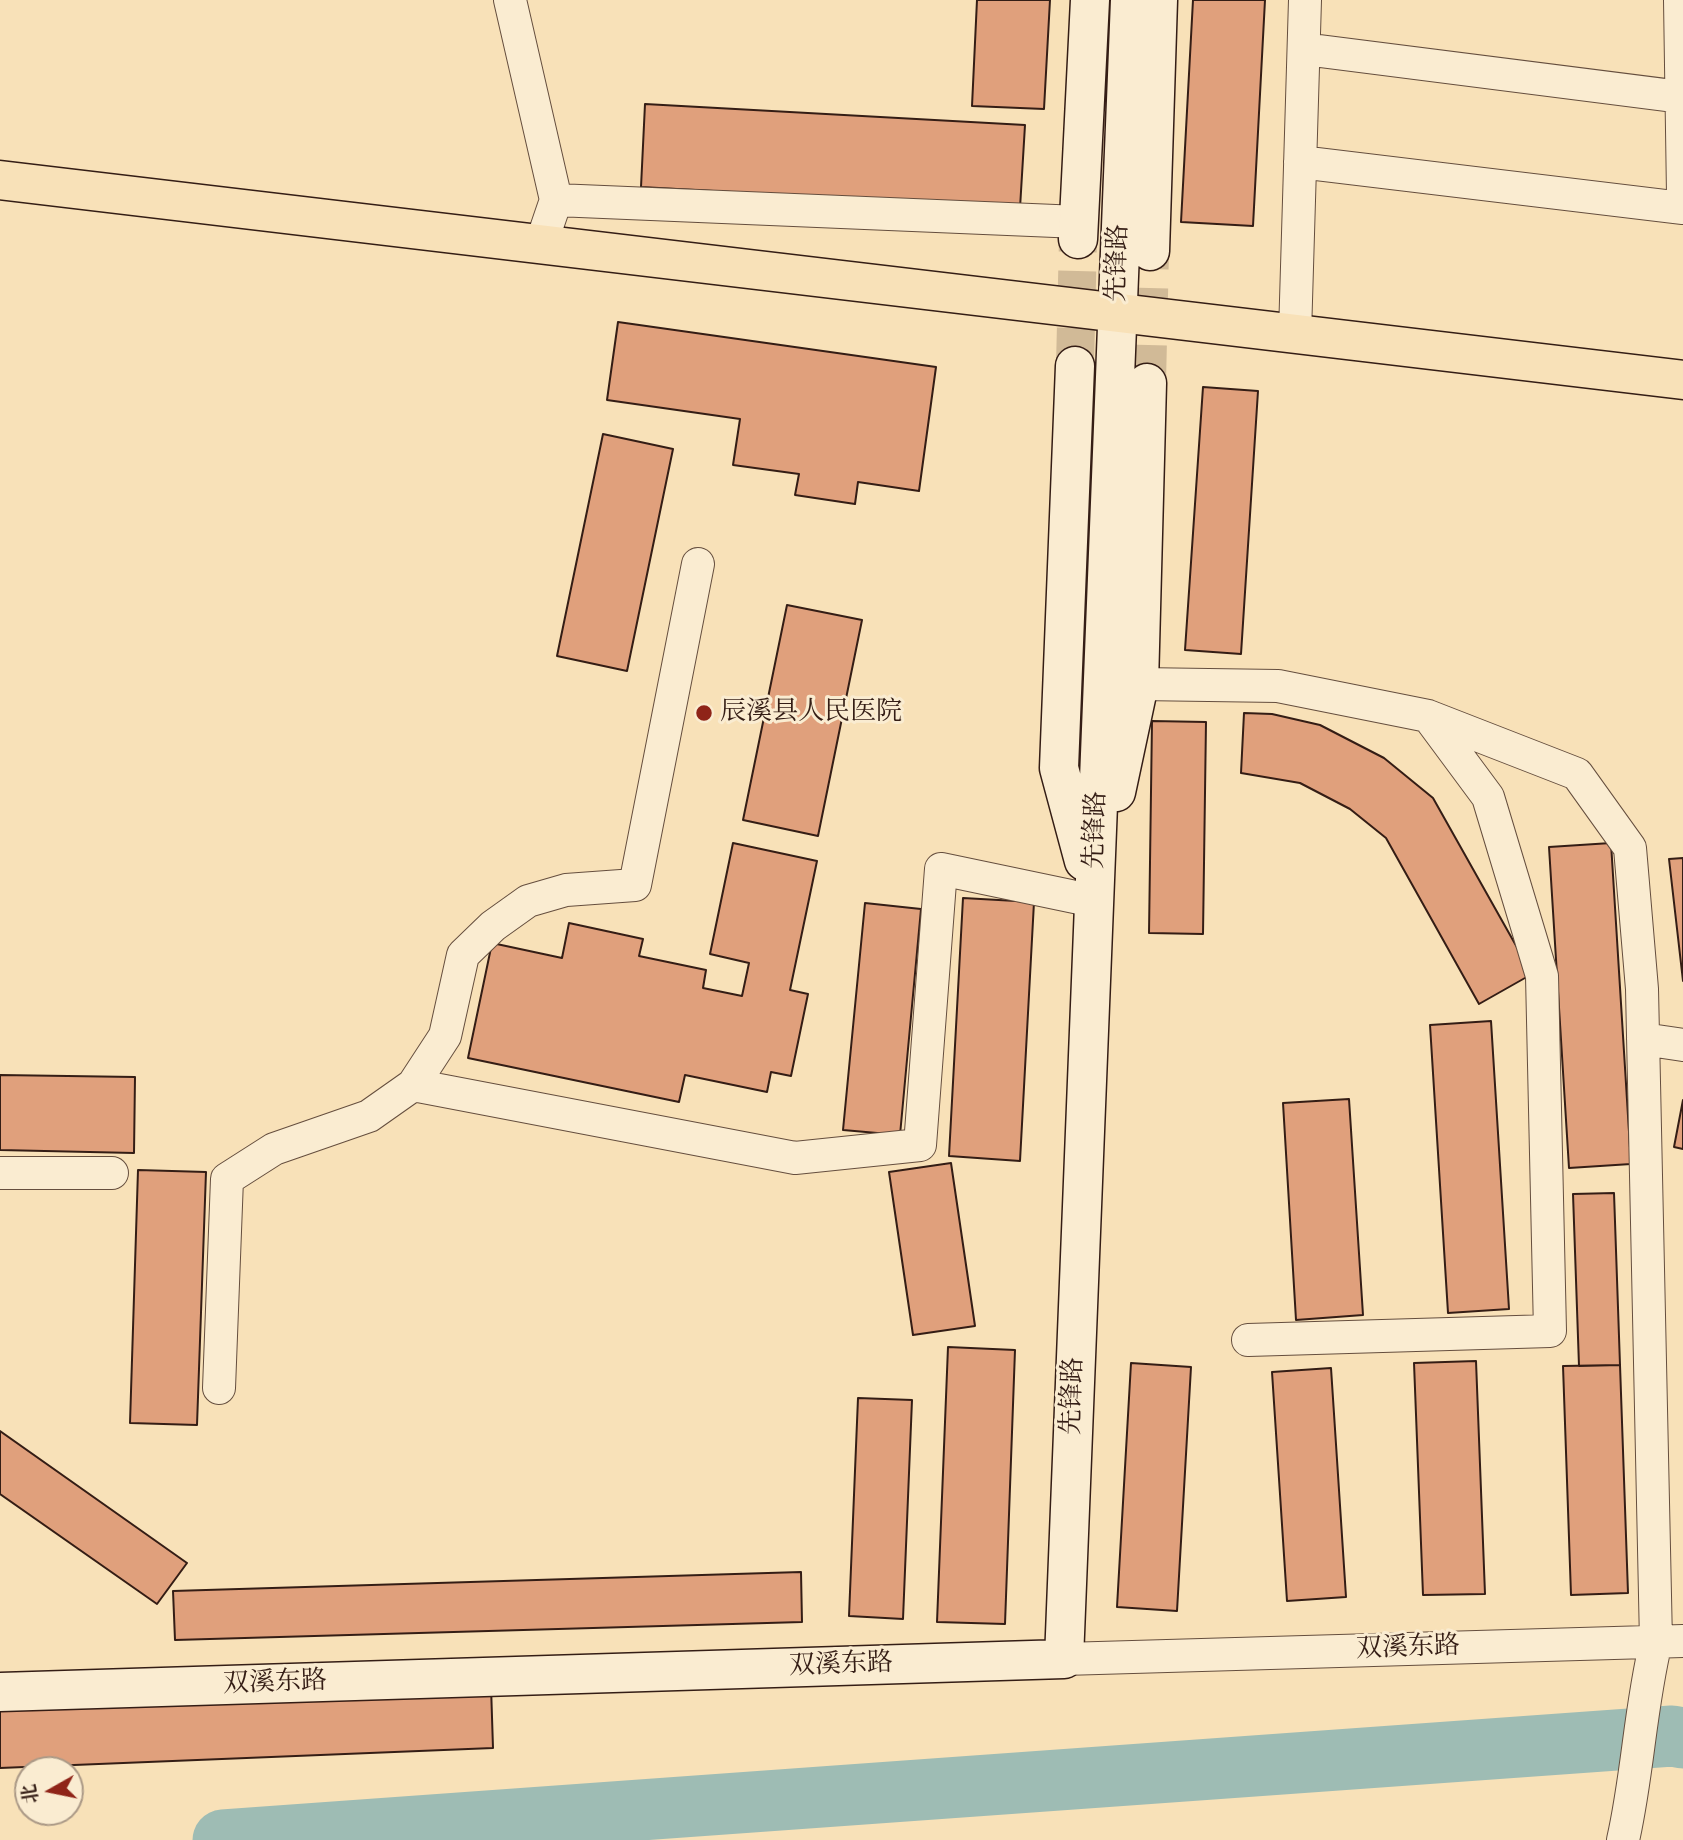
<!DOCTYPE html>
<meta charset="utf-8">
<style>
body{margin:0}
#map{position:relative;width:1683px;height:1840px;overflow:hidden;background:#f8e1b8;font-family:"IM FELL Double Pica","Noto Serif SC",serif}
canvas{display:block}
.north{position:absolute;left:14px;top:1756px;width:70px;height:70px;box-sizing:border-box;background:#faecd1;border:2px solid #ab9986;border-radius:50%;rotate:261deg;font-size:19px;font-weight:700;line-height:28px;text-align:center;color:#341d15}
.north::after{content:'';display:block;margin:auto;width:24px;height:32px;background:#8f2418;clip-path:polygon(50% 0,100% 100%,50% 72%,0 100%)}
</style>
<div id="map">
<canvas width="1683" height="1840"></canvas>
<div class="north">北</div>
</div>
<script>
const context = document.querySelector('canvas').getContext('2d');
context.lineJoin = 'round';
function trace(path, color, width, dash) { context.strokeStyle = color; context.lineWidth = width; context.lineCap = dash ? 'butt' : 'round'; context.setLineDash(dash || []); context.stroke(path); }
function fill(path, color) { context.fillStyle = color; context.fill(path, 'evenodd'); }
function write(font, color, halo, rows, align = 'center') {
  context.font = font + ' "IM FELL Double Pica","Noto Serif SC",serif'; context.lineWidth = 6; context.setLineDash([]); context.textBaseline = 'middle'; context.strokeStyle = halo; context.fillStyle = color; for (const [text, x, y, turn = 0] of rows) {
    context.save(); context.translate(x, y); context.rotate((+turn || 0) * Math.PI / 180); context.textAlign = isNaN(turn) ? turn : align; if (halo) context.strokeText(text, 0, 0); context.fillText(text, 0, 0); context.restore();
  }
}
trace(new Path2D(`
 M223,1840L1672,1736L1683,1738`), '#9ebcb4', 61);
const building = new Path2D(`
 M977,0H1050L1044,109L972,106Z
 M1193,0H1265L1253,226L1181,222Z
 M645,104L1025,125L1020,208L641,187Z
 M618,322L936,367L919,491L858,482L855,504L795,495L799,474L733,465L740,419L607,400Z
 M1203,387L1258,391L1241,654L1185,650Z
 M603,434L673,449L627,671L557,656Z
 M787,605L862,620L818,836L743,820Z
 M1244,713L1272,714L1320,725L1384,758L1433,798L1532,974L1479,1004L1386,838L1350,809L1300,783L1241,773Z
 M1152,721L1206,722L1203,934L1149,933Z
 M733,843L817,861L790,990L808,994L791,1076L771,1072L767,1092L685,1075L679,1102L468,1058L492,943L562,958L569,923L643,939L639,956L706,970L703,988L742,996L749,963L710,954Z
 M1611,843L1631,1164L1569,1168L1549,847Z
 M1683,858V981L1669,859Z
 M963,898L1034,902L1020,1161L949,1156Z
 M865,903L921,909L900,1135L843,1130Z
 M1491,1021L1509,1309L1448,1313L1430,1025Z
 M0,1075L135,1077L134,1153L0,1150Z
 M1349,1099L1363,1315L1296,1320L1283,1103Z
 M1683,1100V1149L1674,1147Z
 M951,1163L975,1326L913,1335L889,1172Z
 M138,1170L206,1172L197,1425L130,1423Z
 M1614,1193L1620,1365L1579,1366L1573,1194Z
 M948,1347L1015,1350L1005,1624L937,1622Z
 M1476,1361L1485,1594L1423,1595L1414,1363Z
 M1131,1363L1191,1367L1177,1611L1117,1607Z
 M1620,1365L1628,1593L1571,1595L1563,1366Z
 M1331,1368L1346,1597L1287,1601L1272,1372Z
 M858,1398L912,1400L903,1619L849,1616Z
 M0,1431L187,1563L157,1604L0,1494Z
 M801,1572L802,1622L175,1640L173,1591Z
 M491,1686L493,1748L0,1768V1706Z`);
fill(building, '#e0a07c');
trace(building, '#341d15', 2);
trace(new Path2D(`
 M1075,366L1078,239
 M1147,383L1150,251`), '#d1ba97', 38, [38, 19]);
const street = new Path2D(`
 M510,0L556,200L541,244
 M1680,0L1683,195
 M1304,49L1681,97
 M1300,162L1683,208
 M556,200L1079,222
 M1295,334L1305,0
 M1139,684L1278,686L1428,716L1577,774L1630,848L1642,989L1656,1642C1640,1707 1638,1774 1623,1840
 M1643,1039L1683,1045
 M413,1085L795,1158L920,1145L941,869L1094,901
 M0,1173H112
 M1248,1340L1550,1331L1542,976L1488,797L1428,716
 M219,1388L227,1179L274,1149L369,1116L413,1085L445,1036L463,955L493,926L528,901L566,890L635,885L698,564
 M1064,1659L1683,1641`);
const secondary = new Path2D(`
 M1078,239L1090,0
 M1150,251L1158,0
 M1075,366L1059,768L1084,861
 M1116,792L1139,684L1147,383
 M0,1692L1064,1659L1130,0`);
const primary = new Path2D(`
 M0,180L1683,380`);
trace(street, '#654e3e', 34);
trace(secondary, '#341d15', 41);
trace(primary, '#341d15', 41);
trace(street, '#faecd1', 32);
trace(secondary, '#faecd1', 38);
trace(primary, '#f8e1b8', 38);
for (const [x, y, r, color] of [
 [704,713,9,"#8f2418"]
]) { const dot = new Path2D(); dot.arc(x, y, r, 0, 2 * Math.PI); context.fillStyle = color; context.fill(dot); trace(dot, '#faecd1', 2.5); }
write('26px', '#341d15', '#faecd1', [
 ["先锋路",1119,263,-88],
 ["先锋路",1097,830,-88],
 ["先锋路",1074,1396,-88],
 ["双溪东路",1408,1649,-2],
 ["双溪东路",841,1666,-2],
 ["双溪东路",275,1684,-2]
]);
write('26px', '#341d15', '#faecd1', [
 ["辰溪县人民医院",720,713]
], 'left');
</script>
